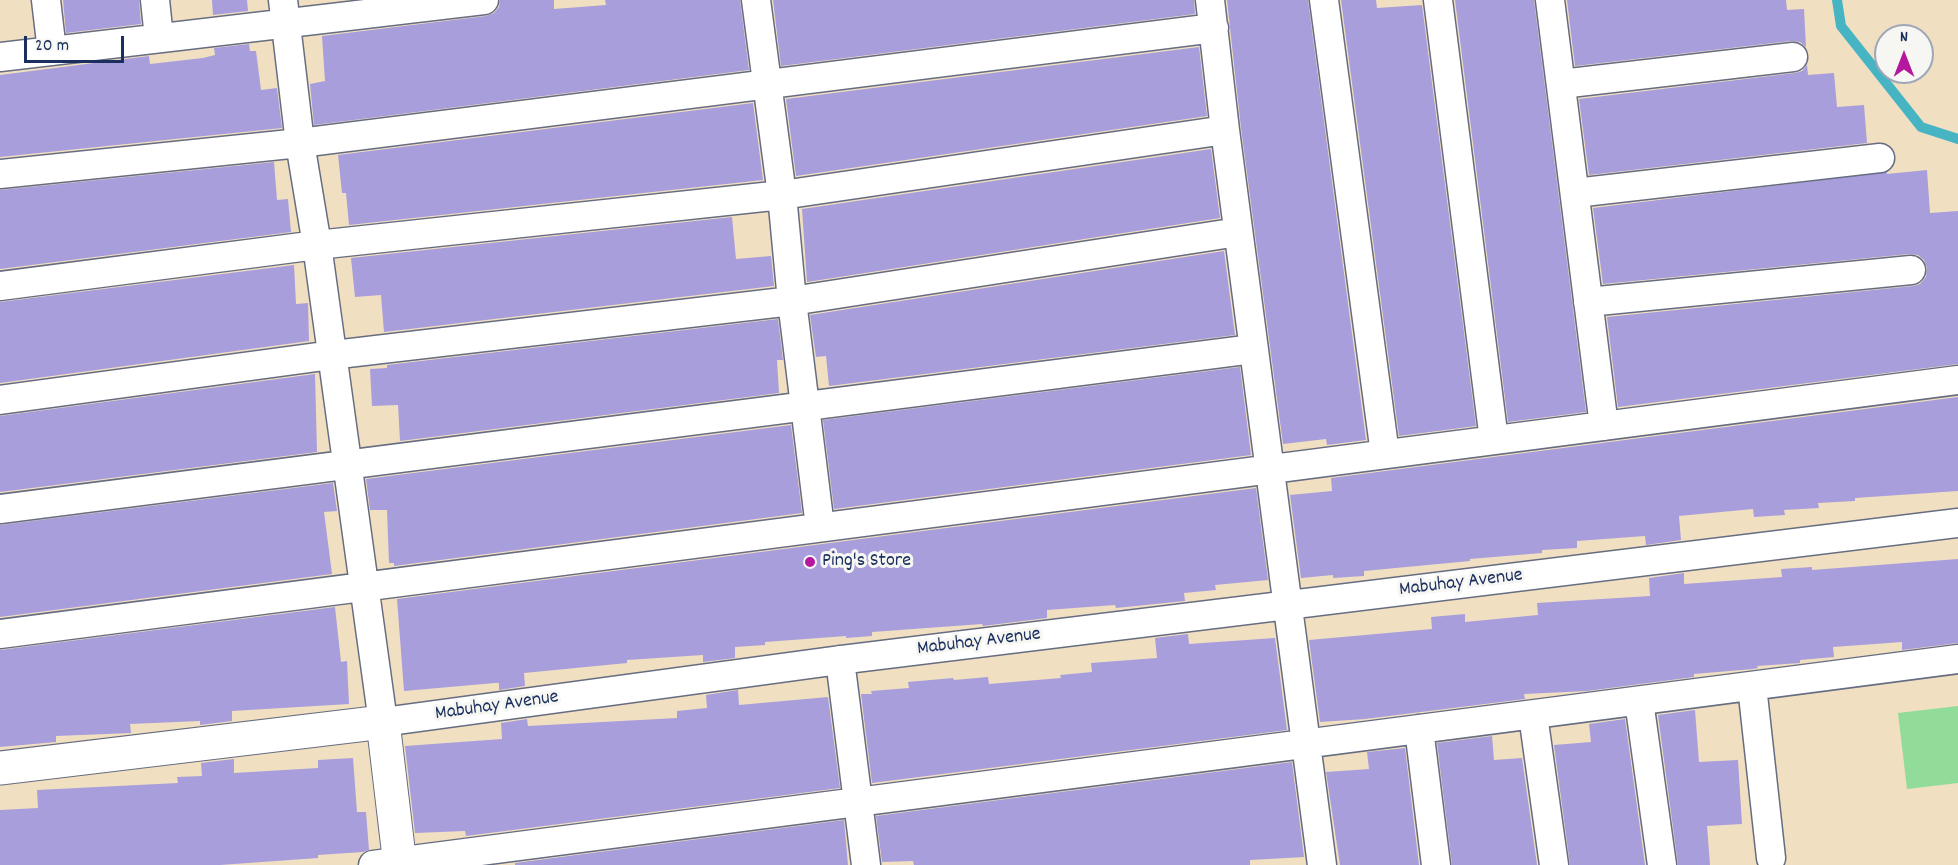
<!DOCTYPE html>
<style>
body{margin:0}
#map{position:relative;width:1958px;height:865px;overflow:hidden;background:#f1dfc2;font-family:Dekko,sans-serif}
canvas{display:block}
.north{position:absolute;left:1874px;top:24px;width:60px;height:60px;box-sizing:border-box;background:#f6f6f2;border:2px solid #9ea6b7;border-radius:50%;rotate:0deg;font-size:16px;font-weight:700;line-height:24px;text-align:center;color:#1b2f5e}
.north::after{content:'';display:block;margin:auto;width:21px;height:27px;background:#b5179e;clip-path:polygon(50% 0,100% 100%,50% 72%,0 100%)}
.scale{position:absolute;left:24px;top:36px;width:100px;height:27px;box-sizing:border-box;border:3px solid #1b2f5e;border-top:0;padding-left:8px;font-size:18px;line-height:21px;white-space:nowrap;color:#1b2f5e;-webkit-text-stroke:4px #f6f6f2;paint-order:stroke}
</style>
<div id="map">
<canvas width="1958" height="865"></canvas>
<div class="north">N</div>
<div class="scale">20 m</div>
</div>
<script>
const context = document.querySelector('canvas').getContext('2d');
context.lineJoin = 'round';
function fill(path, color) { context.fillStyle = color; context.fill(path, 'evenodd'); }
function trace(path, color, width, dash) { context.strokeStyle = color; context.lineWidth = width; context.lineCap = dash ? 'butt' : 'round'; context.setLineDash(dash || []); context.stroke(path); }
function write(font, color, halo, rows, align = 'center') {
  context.font = font + ' Dekko,sans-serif'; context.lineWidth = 6; context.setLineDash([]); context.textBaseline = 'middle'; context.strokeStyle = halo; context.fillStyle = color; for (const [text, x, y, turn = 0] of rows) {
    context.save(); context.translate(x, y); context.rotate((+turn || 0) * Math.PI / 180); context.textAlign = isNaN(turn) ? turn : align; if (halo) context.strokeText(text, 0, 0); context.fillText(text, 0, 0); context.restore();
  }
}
fill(new Path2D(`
 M1958,706V783L1907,789L1898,713Z`), '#91dc98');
trace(new Path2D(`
 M1837,0L1841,26L1921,127L1958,139`), '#47b4c4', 10);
fill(new Path2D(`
 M63,0H139L141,24L66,33Z
 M212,0H247L248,11L213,15Z
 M500,0H554V9L606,5L605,0H740L749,70L314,125L310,84L325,81L322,36L486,16L494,13L499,7Z
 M773,0H1194L1195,14L781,66Z
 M1227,0H1308L1366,440L1327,445L1326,439L1283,444L1241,128Z
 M1341,0H1376L1377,8L1422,5L1476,426L1399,436Z
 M1455,0H1534L1586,412L1508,422Z
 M1567,0H1786L1787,10L1804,9L1806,47L1800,42L1791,41L1575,66Z
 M249,44L250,51H256L261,90L277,88L282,128L0,157V75L149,56L150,64L203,58L215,55L214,48Z
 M1199,47L1207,116L796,176L786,99Z
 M1807,65L1808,75L1834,73L1837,107L1864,105L1867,143L1589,175L1579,99L1795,73L1802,71Z
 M753,103L763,180L349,225L346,193H342L338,155Z
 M1211,149L1220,218L807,282L802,209Z
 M274,162L277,200L288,199L291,232L0,269V190Z
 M1927,170L1930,213L1958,211V364L1618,407L1607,317L1913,286L1920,284L1926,277L1927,268L1924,260L1918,255L1909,254L1603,284L1593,208L1887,172V174Z
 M732,217L736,259L771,256L774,286L384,332L381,295L355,297L351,258Z
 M1224,251L1235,335L829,386L826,356L816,357L810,315Z
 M294,265L296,304L308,303L309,341L0,383V302Z
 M778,319L783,360H777L779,393L400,441L398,405L372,406L370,369L387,368V365Z
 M1240,367L1251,455L834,509L823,420Z
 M315,374L317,452L0,492V416Z
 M1958,397V491L1855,498V501L1818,503L1819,508L1784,510L1785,515L1754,517L1753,509L1679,516L1681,540L1646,545L1645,536L1577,541V548L1542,550V553L1470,559V561L1364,571V576L1333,578V575L1301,578L1290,495L1332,491L1331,478Z
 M791,425L802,513L394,566V563H389L387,510H370L366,479Z
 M333,483L337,511L324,512L332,574L0,617V525Z
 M1256,488L1268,580L1215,585L1216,590L1184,593L1185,601L1116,608L1115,605L1047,610V618L983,626L982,624L872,632V636L846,638V636L765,642V645L735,647V658L703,662V655L627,660V663L524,673L525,686L499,690V683H495L404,691L397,599Z
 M1958,559V643L1902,650V642L1833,647L1834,657L1800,660V663L1757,666L1758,668L1753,669L1694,674V677L1587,691L1524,694L1525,699L1365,719L1320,722L1309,640L1432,629L1431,617L1465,614V622L1538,615L1537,603L1650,596L1649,578L1684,573V584L1782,577L1781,569L1812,567V570Z
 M335,607L341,662L347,661L349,704L232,711V721L200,725V721L130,724L131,733L56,736V742L0,747V650Z
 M1188,634L1189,644L1275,638L1287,730L872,783L861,694H872L871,691L909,688L908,682L953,678L954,680L988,677L989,684L1061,678L1060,675L1092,672L1091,663L1157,658L1155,638Z
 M738,690L739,705L828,697L840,788L466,836L465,831L415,833L405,746L502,739L501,723L527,719L528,726L677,718V711L707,708L706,695Z
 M1695,710L1699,762L1738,760L1742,824L1707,826L1710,865H1678L1658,715Z
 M1625,719L1645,865H1570L1554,745L1591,742L1589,724Z
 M1492,736L1494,760L1522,758L1537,865H1452L1437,743Z
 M1405,748L1419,865H1340L1326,772L1369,769L1367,752Z
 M353,758L357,812H366L369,850L363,852L318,855V858L220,865H0V810L38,808L37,790L178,783L177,777L202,776L201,763L234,759V773L318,768V760Z
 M1292,762L1304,857L1250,860V865H914L913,861L882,862L876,816Z
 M844,820L848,865H515V863Z`), '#a89edc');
const minor = new Path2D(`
 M46,0L52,51
 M155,0L159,38
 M283,0L300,143L317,245L383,722L840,660L1958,523
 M756,0L782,195L792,301L820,527
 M1210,0L1225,130L1322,865
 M1324,0L1385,454
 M1438,0L1494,440
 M1550,0L1604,426
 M0,57L484,0
 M1561,84L1793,57
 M0,174L300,143L1214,28
 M1575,193L1880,158
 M0,286L317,245L782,195L1225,130
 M1588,302L1911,270
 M0,400L332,355L792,301L1238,232
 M0,509L1253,349
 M0,634L1958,380
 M840,660L866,865
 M1752,686L1771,858
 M1639,701L1662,865
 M1533,715L1554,865
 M1419,729L1436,865
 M373,865L1958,659`);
const tertiary = new Path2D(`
 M0,768L383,722L400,865`);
trace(minor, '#666d81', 31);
trace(tertiary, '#666d81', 35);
trace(minor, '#fff', 28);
trace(tertiary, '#fff', 33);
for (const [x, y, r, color] of [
 [810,562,6,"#b5179e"]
]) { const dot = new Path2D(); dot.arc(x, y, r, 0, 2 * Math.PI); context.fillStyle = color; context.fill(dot); trace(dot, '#f6f6f2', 2); }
write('20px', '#1b2f5e', '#f6f6f2', [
 ["Ping's Store",822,562]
], 'left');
write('20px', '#1b2f5e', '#f6f6f2', [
 ["Mabuhay Avenue",1461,584,-7],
 ["Mabuhay Avenue",979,643,-7],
 ["Mabuhay Avenue",497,707,-8]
]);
</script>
